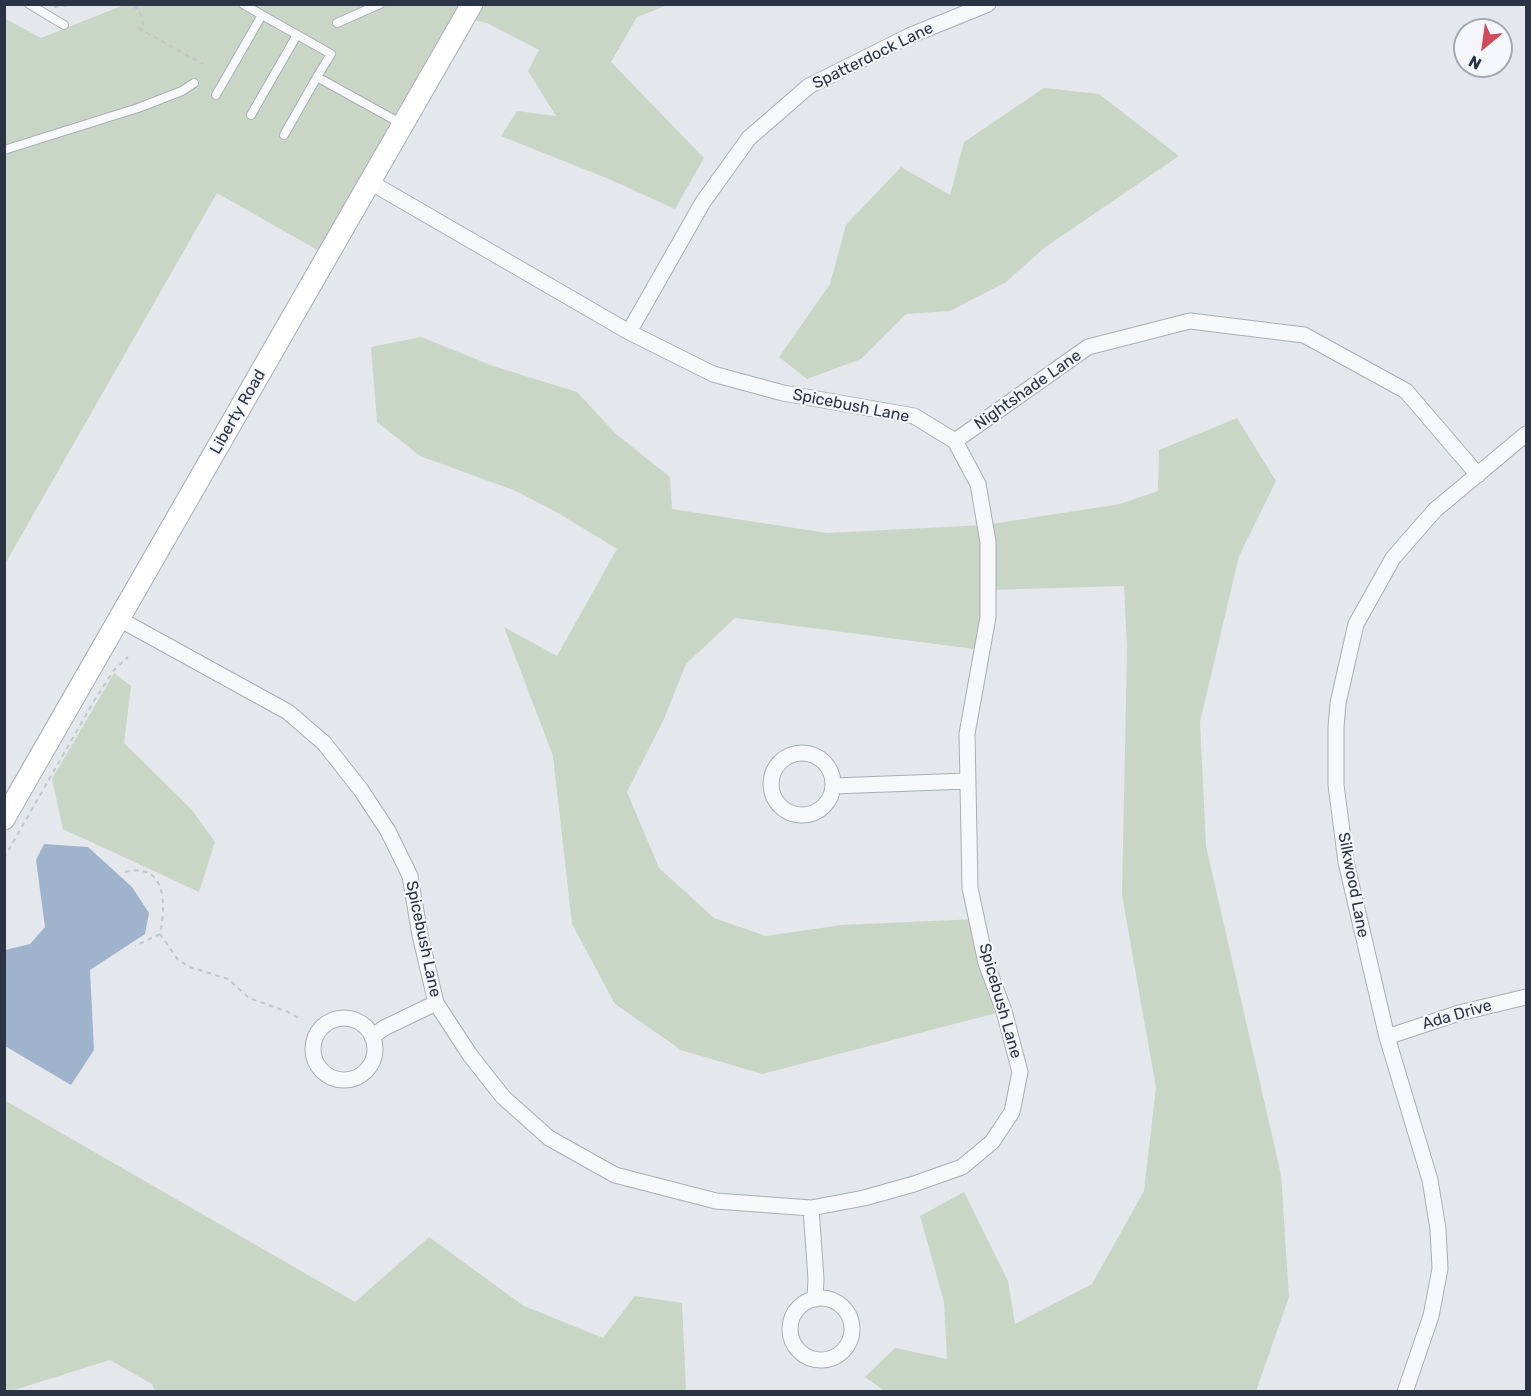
<!DOCTYPE html>
<style>
body{margin:0}
#map{position:relative;width:1531px;height:1396px;overflow:hidden;background:#e4e7ec;font-family:Rubik,sans-serif}
canvas{display:block}
.frame{position:absolute;inset:0;border:6px solid #2b3445;pointer-events:none}
.north{position:absolute;left:1453px;top:18px;width:60px;height:60px;box-sizing:border-box;background:#f4f6f9;border:2px solid #a4a8b1;border-radius:50%;rotate:209deg;font-size:16px;font-weight:700;line-height:24px;text-align:center;color:#2b3445}
.north::after{content:'';display:block;margin:auto;width:21px;height:27px;background:#d1495b;clip-path:polygon(50% 0,100% 100%,50% 72%,0 100%)}
</style>
<div id="map">
<canvas width="1531" height="1396"></canvas>
<div class="frame"></div>
<div class="north">N</div>
</div>
<script>
const context = document.querySelector('canvas').getContext('2d');
context.lineJoin = 'round';
function fill(path, color) { context.fillStyle = color; context.fill(path, 'evenodd'); }
function trace(path, color, width, dash) { context.strokeStyle = color; context.lineWidth = width; context.lineCap = dash ? 'butt' : 'round'; context.setLineDash(dash || []); context.stroke(path); }
function write(font, color, halo, rows, align = 'center') {
  context.font = font + ' Rubik,sans-serif'; context.lineWidth = 4.5; context.setLineDash([]); context.textBaseline = 'middle'; context.strokeStyle = halo; context.fillStyle = color; for (const [text, x, y, turn = 0] of rows) {
    context.save(); context.translate(x, y); context.rotate((+turn || 0) * Math.PI / 180); context.textAlign = isNaN(turn) ? turn : align; if (halo) context.strokeText(text, 0, 0); context.fillText(text, 0, 0); context.restore();
  }
}
fill(new Path2D(`
 M124,5H668L637,17L611,62L704,158L675,209L609,179L501,136L517,111L556,116L528,71L539,50L487,23L464,18L328,256L217,193L5,564L4,18L41,38Z
 M1044,88L1099,94L1179,156L1044,248L1006,282L950,311L906,314L861,359L807,379L779,357L830,284L846,225L901,167L950,195L964,142Z
 M421,337L493,366L577,392L616,434L670,477L672,509L827,533L985,525L1120,504L1158,491L1159,450L1237,418L1276,481L1239,556L1200,722L1206,846L1281,1175L1289,1297L1256,1391L886,1392L865,1377L895,1348L947,1359L944,1302L920,1216L964,1192L1008,1281L1015,1324L1092,1284L1144,1191L1156,1088L1122,895L1127,648L1124,586L988,590L982,650L735,618L686,664L663,721L627,792L659,868L714,918L766,936L842,925L977,919L1004,1011L762,1074L681,1050L615,1004L572,924L553,756L504,627L557,656L617,549L558,513L516,491L420,456L377,422L371,347Z
 M114,673L131,686L124,743L192,810L215,842L199,892L63,829L52,779Z
 M4,1100L355,1302L429,1237L524,1306L603,1338L635,1296L682,1303L686,1389L684,1392L155,1391L152,1384L110,1360L11,1391H5Z`), '#c9d6c5');
fill(new Path2D(`
 M44,844L88,847L132,887L149,913L145,934L90,970L94,1050L71,1085L5,1046V950L30,944L45,927L36,860Z`), '#9fb4cc');
const lane = new Path2D(`
 M29,4L64,25
 M243,4L262,15
 M337,23L380,4
 M216,95L262,15L331,54L317,77
 M251,115L297,35
 M284,135L317,77L402,124
 M4,150L138,108L182,91L194,83`);
const street = new Path2D(`
 M629,332L703,202L749,138L809,86L909,36L988,4
 M955,441L1088,347L1190,321L1304,335L1406,391L1478,475
 M119,619L288,712L324,743L361,790L388,831L410,876L420,935L436,1003L470,1055L503,1097L549,1138L615,1175L716,1201L811,1208L864,1198L914,1184L962,1167L992,1142L1012,1112L1020,1072L1004,1011L986,963L970,888L967,734L988,617V542L978,484L955,441L914,416L783,393L713,374L629,332L370,182
 M771 784a31 31 0 1 1 62 0a31 31 0 1 1-62 0Z
 M833,786L967,781
 M313 1049a31 31 0 1 1 62 0a31 31 0 1 1-62 0Z
 M372,1037L384,1028L436,1003
 M1387,1037L1459,1013L1526,997
 M811,1208L816,1279L815,1299
 M790 1329a31 31 0 1 1 62 0a31 31 0 1 1-62 0Z
 M1405,1392L1431,1316L1440,1269L1438,1229L1430,1180L1387,1037L1346,862L1336,785V727L1338,703L1356,624L1393,558L1435,510L1526,434`);
const secondary = new Path2D(`
 M4,819L472,4`);
trace(lane, '#a9aeb7', 10);
trace(street, '#a9aeb7', 17);
trace(secondary, '#a9aeb7', 23);
trace(new Path2D(`
 M125,4L139,9L144,27L143,30
 M54,7L75,4
 M138,28L203,64
 M4,858L94,701L114,670L128,657
 M125,872C167,862 166,905 160,934L135,946
 M160,934L178,960L190,967L228,979L249,998L288,1012L302,1020`), '#c2c5cb', 2, [4.5, 4.5]);
trace(lane, '#f7f8fa', 8);
trace(street, '#f7f8fa', 15);
trace(secondary, '#fff', 21);
write('16px', '#2b3445', '#f4f6f9', [
 ["Spatterdock Lane",873,56,-26],
 ["Nightshade Lane",1028,390,-35],
 ["Spicebush Lane",851,406,11],
 ["Liberty Road",238,412,-60],
 ["Silkwood Lane",1353,885,79],
 ["Spicebush Lane",423,939,78],
 ["Spicebush Lane",1000,1001,74],
 ["Ada Drive",1457,1015,-16]
]);
</script>
